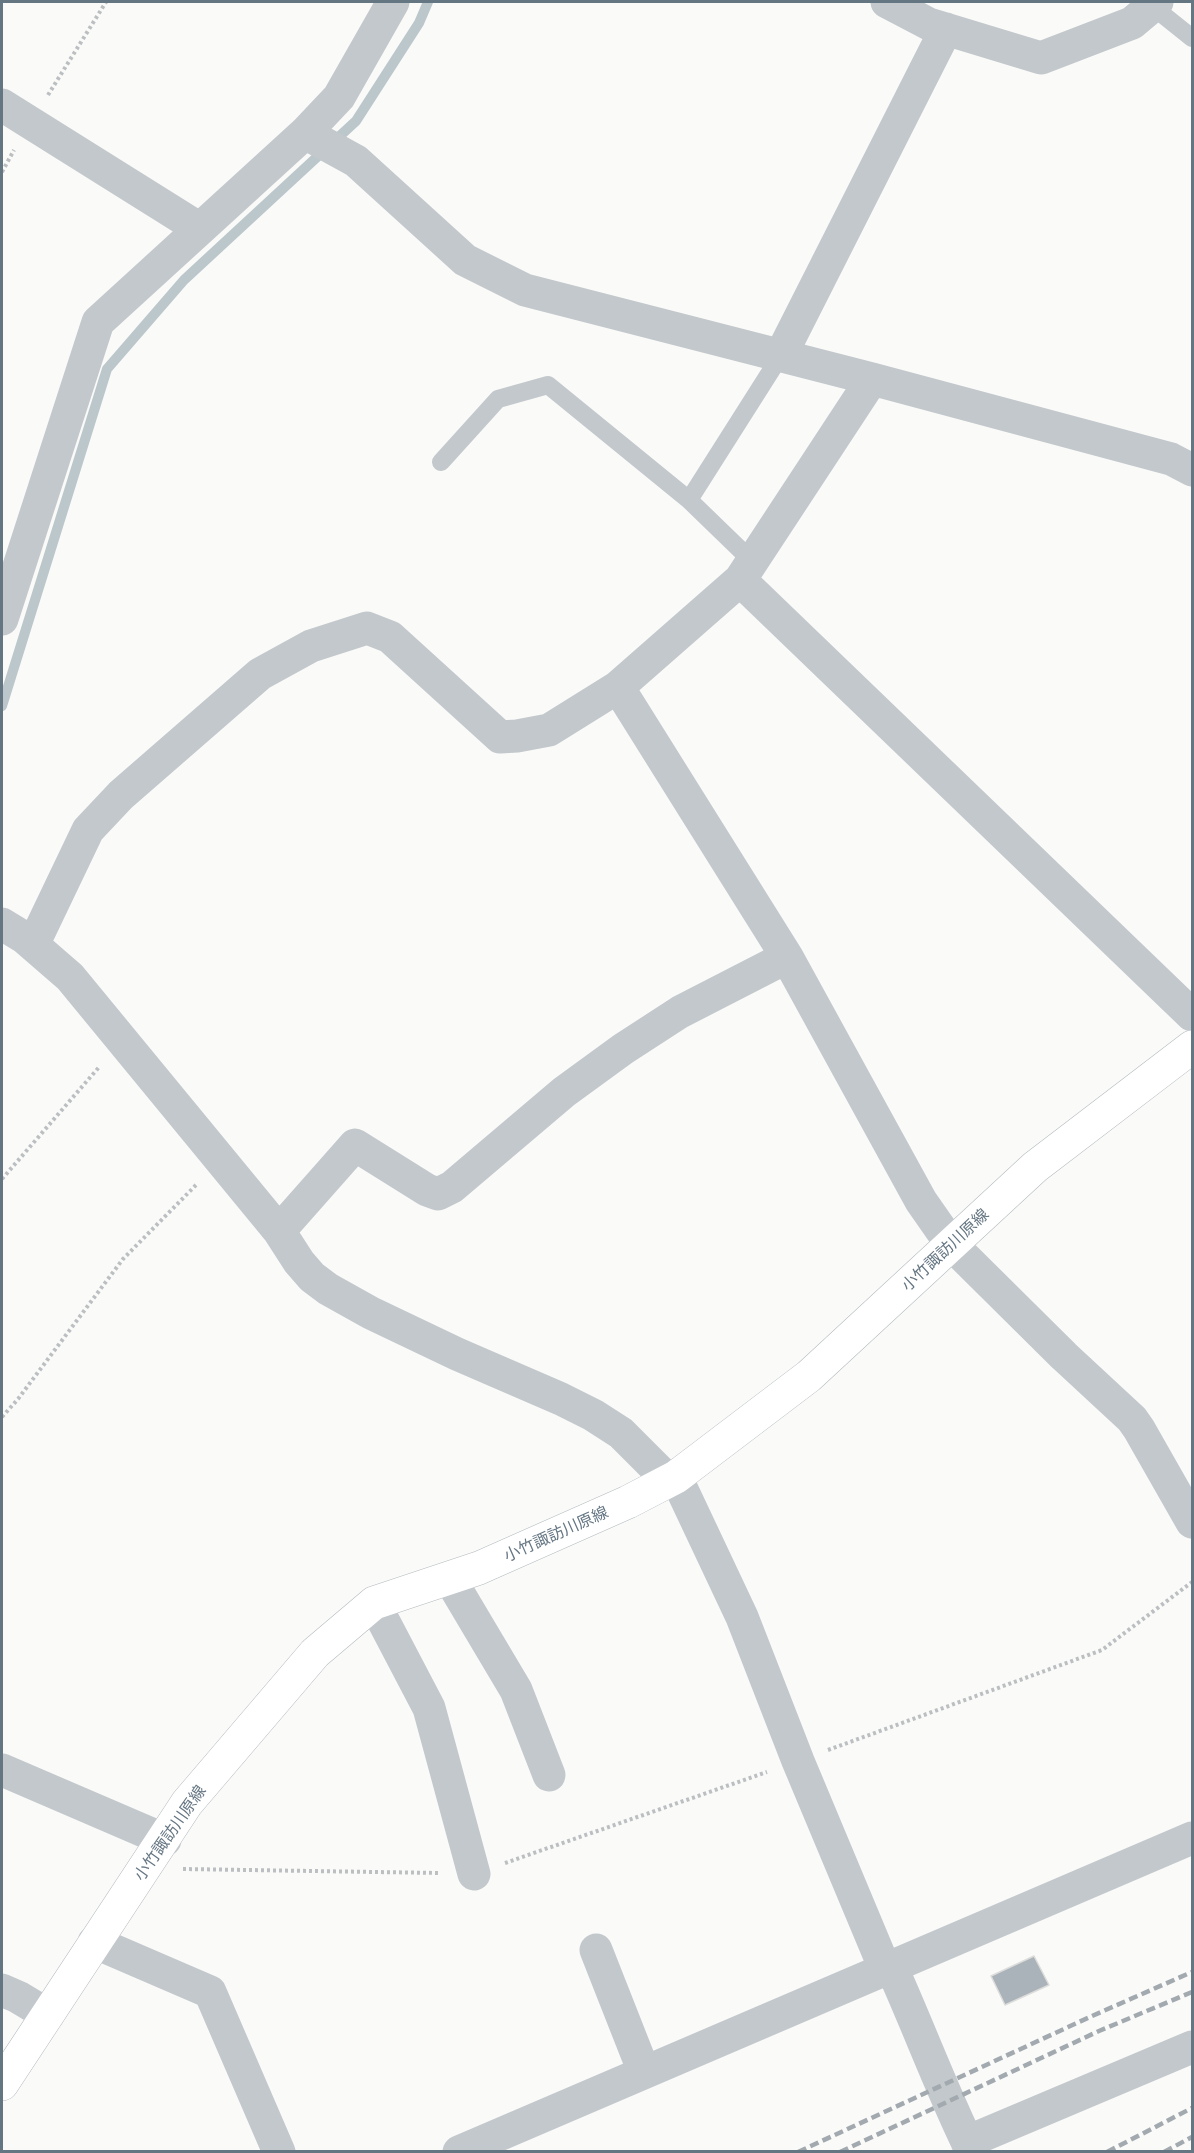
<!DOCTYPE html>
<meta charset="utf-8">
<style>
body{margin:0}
#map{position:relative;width:1194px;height:2153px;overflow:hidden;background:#fafaf8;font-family:Commissioner,sans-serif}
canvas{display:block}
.frame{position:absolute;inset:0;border:3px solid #657683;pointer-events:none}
</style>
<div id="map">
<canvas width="1194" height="2153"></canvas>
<div class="frame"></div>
</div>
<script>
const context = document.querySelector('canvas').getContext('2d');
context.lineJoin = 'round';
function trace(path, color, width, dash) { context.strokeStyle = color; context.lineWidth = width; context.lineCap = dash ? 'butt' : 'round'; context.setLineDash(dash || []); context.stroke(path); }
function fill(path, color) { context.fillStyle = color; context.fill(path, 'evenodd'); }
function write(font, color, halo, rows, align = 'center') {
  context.font = font + ' Commissioner,"Noto Sans JP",sans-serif'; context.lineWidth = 6; context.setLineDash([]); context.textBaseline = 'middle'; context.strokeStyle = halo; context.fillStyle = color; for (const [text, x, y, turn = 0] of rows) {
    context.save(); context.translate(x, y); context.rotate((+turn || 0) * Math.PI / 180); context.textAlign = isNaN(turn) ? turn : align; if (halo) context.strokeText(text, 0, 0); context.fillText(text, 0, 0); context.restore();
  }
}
trace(new Path2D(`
 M2,706L107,369L184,280L356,121L419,23L428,2`), '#bbc7cb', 10);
const building = new Path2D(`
 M1034,1956L1049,1985L1005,2005L991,1976Z`);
fill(building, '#aab3b9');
trace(building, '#dcdcda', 1.5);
const secondary = new Path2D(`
 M2,2084L187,1803L315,1653L374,1603L479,1568L628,1502L676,1477L809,1376L1035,1167L1192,1047`);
trace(secondary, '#b3babf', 34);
trace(new Path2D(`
 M48,95L106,2
 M2,172L14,150
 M2,1179L100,1066
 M2,1417L18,1399L123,1259L197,1184
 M828,1750L1102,1650L1192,1582
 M505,1863L767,1772
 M183,1869L440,1873`), '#bbbfc2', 4, [3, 3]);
trace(new Path2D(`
 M1147,2L1192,38
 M441,462L498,399L548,385L689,500L753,562
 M689,500L781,355`), '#c3c8cc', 18);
trace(new Path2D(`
 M887,2L929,24L1041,58L1132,23L1157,2
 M2,105L200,229
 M305,133L356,161L465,260L525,290L872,379L1171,459L1192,470
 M781,355L946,29
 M740,580L1192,1015
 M2,619L98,322L305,133L339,97L393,2
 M618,687L787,957L921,1201L951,1244L1064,1356L1132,1419L1139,1429L1192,1522
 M2,924L25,938L70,977L279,1231L299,1262L312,1277L328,1289L371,1313L457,1354L561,1399L593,1415L621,1433L669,1481
 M33,945L88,830L121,795L260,674L311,646L367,628L390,637L500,737L517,736L549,730L618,687L740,580L872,379
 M279,1231L355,1145L427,1190L438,1194L452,1187L564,1092L623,1049L680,1012L787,957
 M676,1477L742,1617L798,1761L885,1969
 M450,1579L516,1690L549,1775
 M374,1603L429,1708L474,1874
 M2,1770L165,1840
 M94,1942L210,1992L279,2152
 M596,1950L644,2072
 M891,1966C919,2028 942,2091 972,2152
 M2,1990L18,1997L48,2015
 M967,2142L1192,2047
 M459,2152L1192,1838`), '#c3c8cc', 33);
trace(secondary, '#fff', 33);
trace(new Path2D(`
 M798,2152L1092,2016L1192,1972
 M840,2152L1099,2031L1192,1992
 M1107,2152L1192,2108
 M1164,2152L1192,2137`), '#a2aab0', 4.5, [9, 4.5]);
write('16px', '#657683', '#fff', [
 ["小竹諏訪川原線",945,1250,-43],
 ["小竹諏訪川原線",556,1534,-24],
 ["小竹諏訪川原線",170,1833,-55]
]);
</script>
